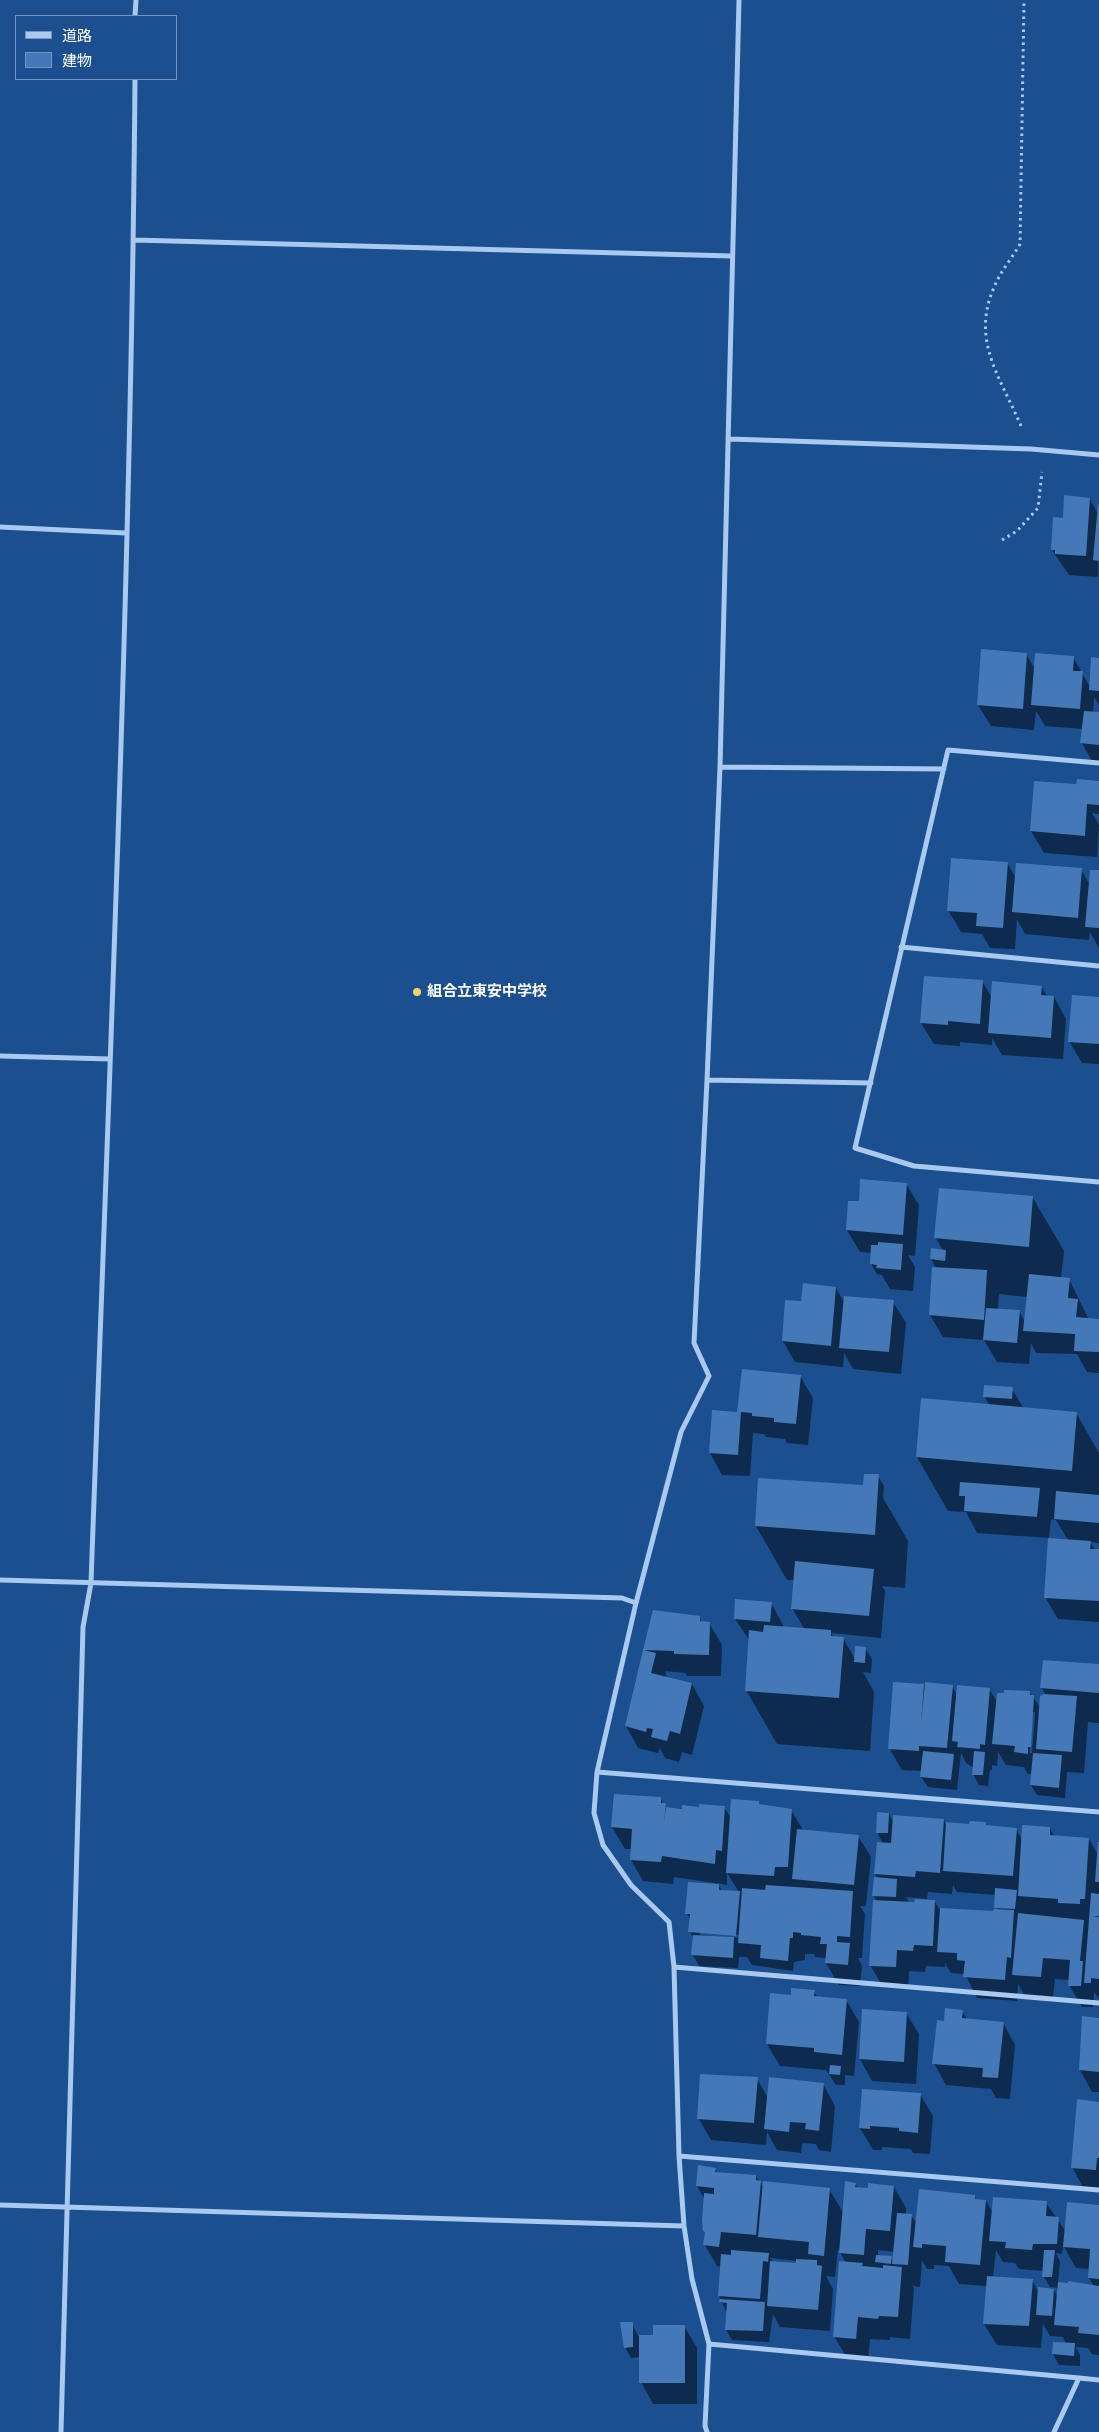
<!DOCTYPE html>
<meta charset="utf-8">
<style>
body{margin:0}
#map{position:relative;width:1099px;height:2432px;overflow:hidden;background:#1b4f8f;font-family:"Work Sans","Noto Sans JP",sans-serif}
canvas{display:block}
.legend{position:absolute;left:15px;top:15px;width:162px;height:65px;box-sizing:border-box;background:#1b4f8f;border:1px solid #7695bc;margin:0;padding:6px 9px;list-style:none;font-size:15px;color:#fff}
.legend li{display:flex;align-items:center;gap:10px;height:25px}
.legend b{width:25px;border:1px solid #7695bc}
</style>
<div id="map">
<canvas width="1099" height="2432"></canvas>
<ul class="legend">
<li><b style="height:6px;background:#a9c9ee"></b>道路</li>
<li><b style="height:14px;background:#4478b7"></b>建物</li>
</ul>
</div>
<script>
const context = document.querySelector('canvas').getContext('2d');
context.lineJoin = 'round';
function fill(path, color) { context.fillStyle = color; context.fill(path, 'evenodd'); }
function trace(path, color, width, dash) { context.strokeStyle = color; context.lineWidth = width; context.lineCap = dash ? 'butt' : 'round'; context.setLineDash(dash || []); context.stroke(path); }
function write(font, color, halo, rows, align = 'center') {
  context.font = font + ' "Work Sans","Noto Sans JP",sans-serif'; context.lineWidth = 5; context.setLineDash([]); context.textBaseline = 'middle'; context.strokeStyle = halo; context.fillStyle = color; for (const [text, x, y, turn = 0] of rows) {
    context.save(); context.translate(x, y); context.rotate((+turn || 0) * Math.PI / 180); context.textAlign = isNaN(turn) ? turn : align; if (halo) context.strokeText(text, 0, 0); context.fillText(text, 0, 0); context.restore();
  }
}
fill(new Path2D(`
 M1090,499L1098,514L1099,503L1098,577L1069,575L1052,550L1064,519Z
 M1026,654L1035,669L1073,657L1090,687L1099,659V705L1094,697L1093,713L1099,714V765H1094L1082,743L1083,729L1045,726L1036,711L1034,730L991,726L978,705Z
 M1035,782L1078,786L1099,782V814L1092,813L1099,825L1097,857L1044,853L1031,831Z
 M1007,863L1016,878L1081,870L1090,885L1099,871V948L1090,932L1089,940L1025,934L1017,919L1015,949L990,948L982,934L961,932L948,910Z
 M982,981L992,998L1042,987L1047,996L1054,997L1066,1019L1063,1059L1002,1055L992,1038V1045L960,1042V1046L934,1044L921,1023Z
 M1099,999V1064L1082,1063L1069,1041Z
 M906,1184L919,1205L915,1256L908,1255L915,1267L913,1291L890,1289L882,1275L877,1274L871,1264L872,1253L860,1252L847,1230Z
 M1033,1198L1064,1251L1061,1278L1069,1279L1089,1320L1099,1321V1373L1087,1372L1077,1354L1036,1353L1031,1343L1029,1364L997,1362L984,1340L943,1337L930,1315L934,1268H936L931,1259L943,1251L936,1238ZM999,1294L1027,1297L1025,1322L1019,1311L998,1310Z
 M836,1288L845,1304L893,1302L906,1323L901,1374L853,1369L844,1353L843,1367L795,1362L783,1341L802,1302Z
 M800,1376L813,1398L808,1445L787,1443L785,1439L766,1437L764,1434L753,1433L750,1476L722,1475L710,1453L739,1413Z
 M1012,1389L1024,1409L1076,1413L1099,1453V1543L1090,1542L1095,1550L1099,1551V1622L1058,1619L1045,1597L1068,1540L1056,1520L1051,1519L1049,1538L977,1533L966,1512L948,1511L917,1457L922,1400L990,1406L985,1397Z
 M878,1476L884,1486L883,1498L908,1541L905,1588L882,1586L885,1591L881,1638L831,1633L834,1638H843L855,1659L865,1648L872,1659L871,1673L863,1672L874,1692L870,1751L777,1744L746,1690L750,1641L735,1619L737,1600L771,1603L783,1625V1628L805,1630L792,1608L795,1580H787L756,1526L759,1479L865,1487Z
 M700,1618L702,1623H709L722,1645L721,1676H687L686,1673L665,1671L667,1678L692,1684L704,1706L692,1755L682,1752L679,1762L665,1758L660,1748L658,1753L638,1748L626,1726L646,1652L645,1649Z
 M1099,1665V1723L1088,1722L1084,1773L1067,1772L1065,1798L1037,1795L1031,1785L1032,1774H1028L1024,1767L1006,1765L998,1752L997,1766L992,1765V1770H990L988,1786L979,1785L973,1774L974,1768L966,1763L961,1753L957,1790L928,1787L921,1777L922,1771L902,1770L889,1748L894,1683L952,1686L957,1695L989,1689L998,1703L1030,1693L1041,1708L1045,1694L1042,1688ZM1032,1712H1035L1032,1753H1030Z
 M660,1798L667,1809L724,1807L731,1818L758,1802L760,1806L791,1810L803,1830L858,1836L871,1857L866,1906H860L865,1914L862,1958H858L862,1966L860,1986L839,1985L826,1963L827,1958L815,1957L814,1954H805V1960L794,1962L793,1971L752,1965L747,1957H739L738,1968L699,1966L693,1955L694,1939L690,1932L691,1921L687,1914L689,1883L715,1885V1883L674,1877L673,1884L643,1881L631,1860L632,1849H625L612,1827ZM727,1873L739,1892L722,1891L717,1883L727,1885ZM700,1932L743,1935V1938L700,1935Z
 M889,1814L894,1823L944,1820L946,1824L970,1826L986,1824L988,1827L1016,1829L1022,1840L1050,1828L1054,1836L1089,1839L1098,1855L1099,1847V1999L1094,1992L1093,2007H1082L1069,1985L1070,1980L1055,1979L1053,1998L1025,1996L1018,1984L1017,2001L977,1998L965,1974L951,1973L945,1963V1967L926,1966L925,1972L909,1971L908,1989L883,1987L870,1965L877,1901L873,1895L878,1879L875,1874L878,1843L883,1844L877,1832ZM953,1885L957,1892L996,1895L997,1910L994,1913L939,1909L935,1902H909L906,1897L927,1899L928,1892L952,1894Z
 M814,1992L818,1998L846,2000L859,2022L854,2076L845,2075V2085H836L826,2070L780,2066L767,2044L792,1997Z
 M962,2011L967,2019L1003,2023L1015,2045L1010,2099L996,2098L991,2089L946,2085L934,2063L945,2022Z
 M906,2013L919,2034L916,2084L872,2081L860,2059Z
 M1099,2019V2092H1092L1080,2070Z
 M757,2079L768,2098L823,2084L835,2106L831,2152L819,2150L816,2144L802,2143L801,2153L777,2150L767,2132L766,2145L711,2140L699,2119Z
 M920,2094L933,2116L930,2154L913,2153L911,2149L882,2147V2150H873L860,2128Z
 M1099,2104V2190L1084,2189L1072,2167Z
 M715,2169L717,2173L756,2176L764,2189H829L844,2214L855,2184L858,2188L869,2189L894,2187L906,2208V2215H911L917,2224L974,2196L977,2200L986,2201L993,2213L1046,2203L1065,2230L1099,2206V2355L1092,2354L1088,2348L1076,2347L1080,2355V2366L1059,2365L1053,2354L1066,2344L1063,2337L1050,2336L1043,2324L1041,2348L997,2345L984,2324L987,2286L959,2284L949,2266L934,2265V2269H927L922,2260L920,2287L912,2286L914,2289L910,2339L890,2337V2340L870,2339L868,2360L847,2358L834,2336L846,2263L838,2249L835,2277L826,2276L833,2289L830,2331L780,2327L773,2314L769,2342L732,2340L726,2330L727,2313L719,2296L721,2267L717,2266L705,2245V2200L697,2186ZM1063,2245L1076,2268L1090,2269L1089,2278L1094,2286L1058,2284L1060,2262L1056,2253L1062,2254ZM878,2250L895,2252L894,2262L891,2257L878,2256ZM996,2250L1003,2262L1015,2263L1019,2269L1044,2271V2277L1050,2287L1059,2288L1058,2298L1054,2290L1039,2293L1032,2280L993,2277ZM770,2258L797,2261V2264L773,2262Z
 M632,2323L638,2336H654L684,2326L697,2348V2404H653L641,2382L640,2357L631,2358L625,2347Z`), '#0007');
fill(new Path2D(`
 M1064,495L1090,498L1086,556L1055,554V550H1051L1053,517L1063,518Z
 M1098,504H1099V561L1093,560Z
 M981,649L1027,653L1023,709L977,705Z
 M1035,653L1074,656L1073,671H1083L1080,709L1031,705Z
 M1091,657L1099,658V691L1089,690Z
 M1084,711L1099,712V745L1080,743Z
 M1077,779L1099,781V805L1087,804L1085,836L1030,831L1034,781L1076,784Z
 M951,858L1008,862L1003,928L976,926L977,913L947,911Z
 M1016,863L1082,868L1078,918L1012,912Z
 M1090,870H1099V928L1085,927Z
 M924,976L983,980L980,1024L948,1021V1025L920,1023Z
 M992,981L1042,986L1041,995L1054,996L1051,1038L988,1033Z
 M1072,995L1099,997V1044L1068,1042Z
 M860,1179L907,1183L903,1235L846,1230L848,1201H859Z
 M939,1188L1033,1196L1029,1247L934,1238Z
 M878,1242L903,1244L901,1270L876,1268L877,1265L870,1264L871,1245H878Z
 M931,1248L946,1250L945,1261L930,1259Z
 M932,1267L987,1270L984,1320L929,1315Z
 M1029,1274L1070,1278L1068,1298L1078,1299L1076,1317L1099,1319V1352L1074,1351L1075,1334L1023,1331Z
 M803,1283L836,1287L831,1346L782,1341L785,1300L801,1301Z
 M844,1296L894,1300L889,1352L839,1348Z
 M986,1308L1020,1310L1017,1343L983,1340Z
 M742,1369L801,1375L796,1424L774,1422V1418L752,1416V1413L741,1412L738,1455L709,1453L712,1410L737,1412Z
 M984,1385L1013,1387L1012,1399L983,1397Z
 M921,1398L1077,1412L1072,1471L916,1457Z
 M864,1474H879L875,1535L755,1526L758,1478L863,1485Z
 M960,1482L1040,1488L1037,1517L964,1511L965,1496H959Z
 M1056,1491L1099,1495V1523L1054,1519Z
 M1048,1538L1091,1541L1090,1549H1099V1601L1044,1598Z
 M795,1561L874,1569L869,1616L791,1609Z
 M735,1599L772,1602L770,1622L734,1619Z
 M653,1610L700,1616V1621L710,1622L709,1655L674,1654V1651L643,1650Z
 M764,1625L831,1630V1636L844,1637L839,1698L745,1691L749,1630L763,1632Z
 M855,1646L866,1647L865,1663L854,1662Z
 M643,1650L656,1653L651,1673L692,1683L680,1734L670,1731L667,1741L651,1737L653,1729L647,1728L646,1732L625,1726Z
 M1043,1660L1099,1664V1693L1040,1688Z
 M893,1682L924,1684L921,1724L925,1682L953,1685L947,1748L919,1746V1751L888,1749Z
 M957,1685L990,1688L985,1745L980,1744V1749L957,1747L958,1742L952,1741Z
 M1004,1690L1030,1691V1695H1034L1031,1747H1028V1754L1014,1752L1015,1746L992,1744L997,1693H1004Z
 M1044,1694L1077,1696L1072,1752L1036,1749L1040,1696Z
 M923,1751L954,1754L951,1780L920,1777Z
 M974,1751L985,1752L983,1775H972Z
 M1033,1753L1062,1755L1059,1788L1030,1785Z
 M614,1794L661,1797V1803H666L664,1822L666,1807L682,1809V1805L699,1807V1804L725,1806L722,1851L716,1850L715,1864L662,1856L661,1862L630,1860L632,1829L611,1827Z
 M731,1799L759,1801V1804L792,1809L788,1867H775L774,1876L726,1873Z
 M877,1812L889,1813L888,1833H876Z
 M893,1815L944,1819L940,1873L916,1871L915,1877L874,1874L877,1842L891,1843Z
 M970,1821L986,1822V1825L1017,1828L1013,1876L943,1871L946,1822L969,1824Z
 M1022,1825L1050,1827V1835L1089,1838L1085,1899H1080V1904L1058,1903V1899L1018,1896Z
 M797,1829L859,1835L854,1885L792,1879Z
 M1098,1842H1099V1882H1095Z
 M874,1877L897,1879L896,1897L872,1896Z
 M688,1882L719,1884V1890L740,1891L736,1936L688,1932L690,1914H685Z
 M766,1885L853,1891L850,1937L837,1936V1942L850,1943L848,1965L825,1963L827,1944H820L821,1937L801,1935V1933L793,1932V1938H790L788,1961L760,1958L761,1945L738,1943L742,1888L765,1890Z
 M995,1888L1017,1890L1015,1909L994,1908Z
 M1091,1893L1099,1894V1916H1093L1099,1917V1979L1091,1978V1983H1084Z
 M915,1899L935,1900L933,1946L914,1945L913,1951L897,1950L896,1967L869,1966L873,1900L914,1902Z
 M940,1908L993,1911L994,1909L1014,1910L1011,1958L1007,1957L1005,1980L963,1977L965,1961L957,1960V1953L937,1952Z
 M1018,1913L1084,1920L1080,1961H1083L1081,1986H1068L1070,1960L1043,1958L1041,1977L1012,1975Z
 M693,1935L734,1937L733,1958L691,1955Z
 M791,1988L815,1990L814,1996L847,1999L842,2055L814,2052V2048L766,2044L770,1993L791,1995Z
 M945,2008L963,2010L962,2018L1004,2022L998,2078L982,2077L983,2068L932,2064L937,2020L944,2021Z
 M862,2009L907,2012L904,2062L859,2059Z
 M1082,2016L1099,2018V2072L1079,2070Z
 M830,2065L841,2066L840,2075L829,2074Z
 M700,2074L758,2077L754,2123L697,2119Z
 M769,2077L824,2083L819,2131L805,2129L806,2123L790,2122L789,2132L764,2129Z
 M862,2089L921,2093L918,2133L899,2131V2128L870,2126V2129L859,2128Z
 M1077,2099L1099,2102V2158H1097L1096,2170L1071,2168Z
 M698,2165L716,2168L715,2172L756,2175V2180L761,2181L756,2235L721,2232L719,2247L703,2245L705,2232L703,2231L702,2221L704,2193L714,2194V2188L696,2186Z
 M763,2181L830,2188L824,2256L808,2254L809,2242L758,2237Z
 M845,2181L856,2183L855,2187L868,2188V2183L894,2186L890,2231L866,2229L864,2255L839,2253Z
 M919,2189L975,2195V2199L986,2200L980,2265L945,2262L946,2246L922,2244V2248L913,2247Z
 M993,2197L1047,2201L1046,2216L1059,2217L1057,2244H1033L1032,2250L1005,2248L1006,2242L989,2241Z
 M1067,2202L1099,2205V2279L1088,2278L1090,2249L1063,2247Z
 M897,2213L912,2214L908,2265L892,2264Z
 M731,2250L769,2253L768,2262L763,2261L760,2299L718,2296L721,2254L731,2255Z
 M1044,2250H1055L1052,2277H1042Z
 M876,2255L892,2256L891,2264L875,2262Z
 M796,2259L817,2260V2265L822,2266L818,2310L767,2306L770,2261L796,2263Z
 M839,2261L863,2263L862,2266L883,2268V2265L902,2267L898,2317L879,2316L878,2319L858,2317L856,2339L833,2337Z
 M987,2276L1033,2279L1029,2326L983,2324Z
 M1068,2281L1099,2286V2335L1078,2333L1079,2327L1054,2325L1058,2282L1068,2283Z
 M1038,2287L1054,2289L1052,2316L1036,2315Z
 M720,2299L765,2302L763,2331L725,2330L727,2303L719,2302Z
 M620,2322H633V2347L624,2348Z
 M653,2325H685V2383H639V2335H653Z
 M1053,2342L1075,2343L1074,2356L1052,2354Z`), '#4478b7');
trace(new Path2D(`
 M1021,426C999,374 967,336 999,277C1005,266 1014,255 1020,244L1024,0
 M1002,540L1017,531L1038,508L1042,472`), '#a9c9ee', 3, [2.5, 4]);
trace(new Path2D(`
 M739,0L720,767L707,1080L871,1083
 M135,16L136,0
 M134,240L732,256
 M730,439L1031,449L1099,455
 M0,527L126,533
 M1099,763L948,750L855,1148L914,1166L1099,1182
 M720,767L944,769
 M901,947L1099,966
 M0,1056L110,1059
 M0,1580L622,1598L636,1603L597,1772L594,1813L603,1845L631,1885L669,1922L674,1967L679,2156
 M636,1603L681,1432L709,1376L694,1343L707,1080
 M597,1772L1099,1812
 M674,1967L1099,2003
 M0,2205L684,2226
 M1079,2378L709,2344L692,2279L684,2226L679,2156L1099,2190
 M61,2432L83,1627L91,1583C109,1082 131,580 135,79
 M707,2432L705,2426L709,2344
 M1054,2432L1079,2378L1099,2380`), '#a9c9ee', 5);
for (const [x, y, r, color] of [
 [417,992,5,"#ffd166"]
]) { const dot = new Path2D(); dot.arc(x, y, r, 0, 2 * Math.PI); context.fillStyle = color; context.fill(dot); trace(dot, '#1b4f8f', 2); }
write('bold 15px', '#fff', '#1b4f8f', [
 ["組合立東安中学校",427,992]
], 'left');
</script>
